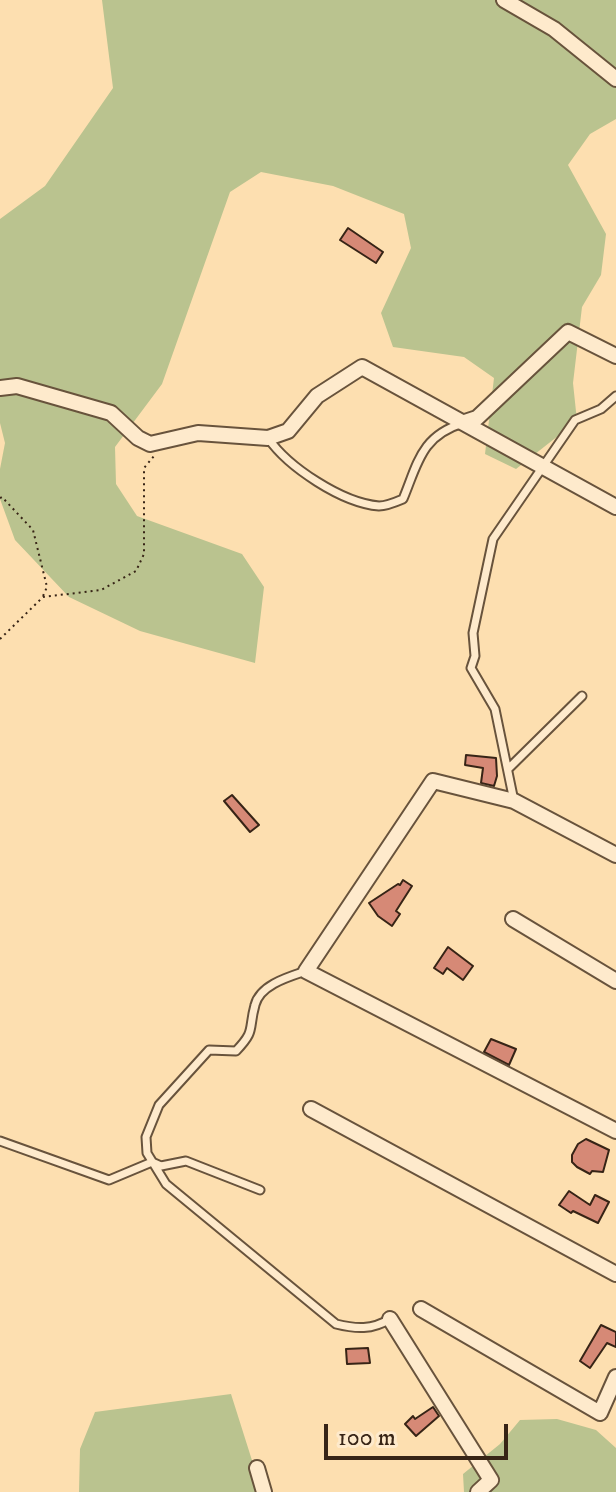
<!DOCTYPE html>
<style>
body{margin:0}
#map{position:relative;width:616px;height:1492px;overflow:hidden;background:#fddfb0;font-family:"IM FELL DW Pica",serif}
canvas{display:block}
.scale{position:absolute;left:324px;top:1424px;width:184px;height:36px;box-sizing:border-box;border:4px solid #372416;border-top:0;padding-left:10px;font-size:24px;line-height:28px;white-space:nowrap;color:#372416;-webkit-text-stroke:6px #feeacc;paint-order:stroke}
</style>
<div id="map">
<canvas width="616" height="1492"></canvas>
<div class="scale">100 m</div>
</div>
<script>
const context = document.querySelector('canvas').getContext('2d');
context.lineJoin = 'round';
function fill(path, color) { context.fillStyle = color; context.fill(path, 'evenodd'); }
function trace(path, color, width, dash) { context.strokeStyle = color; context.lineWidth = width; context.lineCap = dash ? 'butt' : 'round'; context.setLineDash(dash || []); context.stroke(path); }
fill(new Path2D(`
 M102,0H616V119L590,134L568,165L606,234L601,275L582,307L573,383L577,421L516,469L485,454L494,378L464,357L393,347L381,313L411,248L404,214L333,186L261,172L230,192L162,384L115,447L116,484L137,516L242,554L264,587L255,663L140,631L69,597L15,540L0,499V469L5,443L0,423V219L45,186L113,88Z
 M231,1394L262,1492H79L80,1449L95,1412Z
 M557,1419L596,1430L616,1448V1492H464L463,1474L500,1444L520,1420Z`), '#bac38f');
const building = new Path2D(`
 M348,228L383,252L376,263L340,240Z
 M466,755L496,758L497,776L494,786L481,783L483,768L465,765Z
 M232,795L259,825L250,832L224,801Z
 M403,880L412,886L396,911L400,914L392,926L378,916L369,903L398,884L400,885Z
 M448,947L473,966L463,980L447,968L443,974L434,968Z
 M491,1039L516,1049L509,1065L484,1052Z
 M586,1139L609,1150L603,1172L592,1171L590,1174L577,1167L572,1162V1155L578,1144Z
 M569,1191L590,1205L595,1195L609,1202L598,1223L573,1211L571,1213L559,1205Z
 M601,1325L616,1332V1347L607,1343L590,1368L580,1361Z
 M368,1348L370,1363L347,1364L346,1349Z
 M433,1407L439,1416L416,1436L405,1424L413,1416L415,1419Z`);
fill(building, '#d68976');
trace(building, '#372416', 2);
const lane = new Path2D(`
 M268,438C288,467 342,503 379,506C386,506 396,502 403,499C418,463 421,436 463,423
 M508,769L582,696
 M514,801L495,709L471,668L475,656L473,633L493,539L575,420L601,409L616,396
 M306,971C288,977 260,985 255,1005C248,1030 256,1030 236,1051L209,1050L159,1105L146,1137L147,1153L166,1184L336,1324C356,1329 372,1330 390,1319
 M0,1141L109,1180L152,1162L161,1166L186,1161L260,1190`);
const street = new Path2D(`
 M504,0L554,29L616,79
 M0,388L17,386L111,413L138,438L150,444L198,433L268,438L288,431L317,396L362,367L616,507
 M465,422L477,418L568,332L616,356
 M616,855L514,801L433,781L306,971L616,1131
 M513,919L616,981
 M311,1109L616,1274
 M421,1309L600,1413L616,1377
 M390,1319L491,1480L478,1492
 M257,1468L264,1492`);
trace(lane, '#68533c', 11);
trace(street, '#68533c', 18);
trace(new Path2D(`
 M0,498L2,497L33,530L47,587L43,596
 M0,639L43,597L101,590L136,571L144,554V468L154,456`), '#372416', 2, [2, 4]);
trace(lane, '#feeacc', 7);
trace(street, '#feeacc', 14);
</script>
